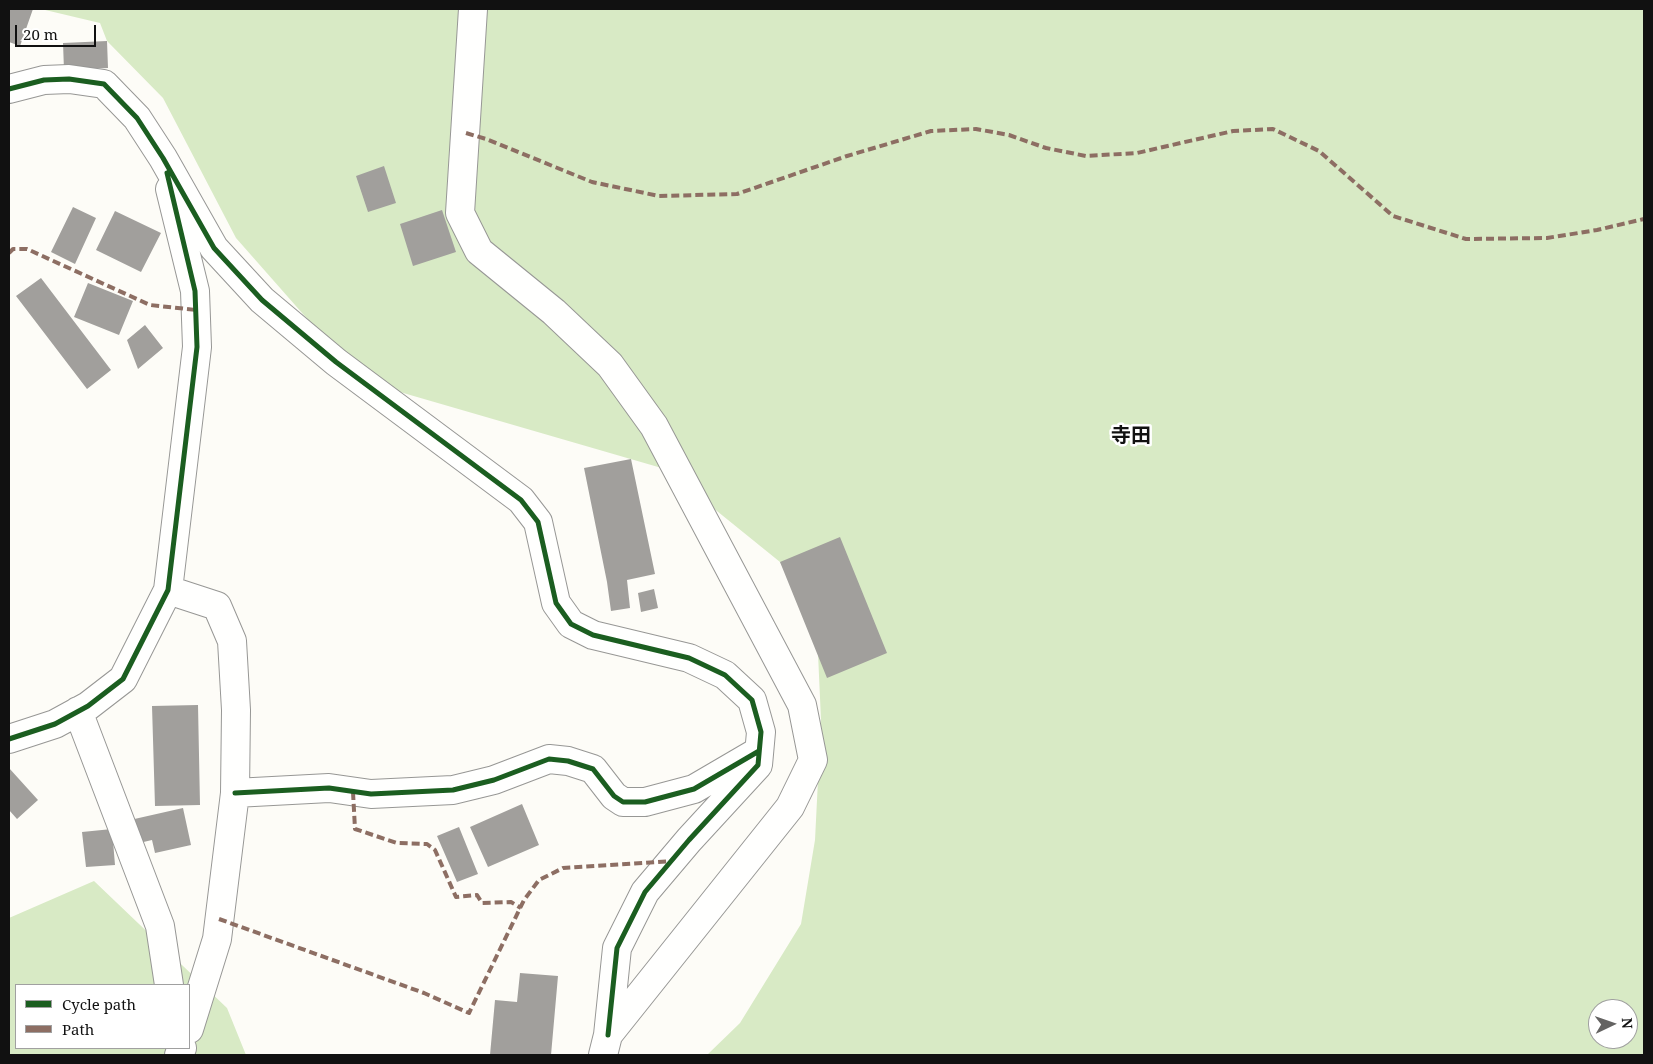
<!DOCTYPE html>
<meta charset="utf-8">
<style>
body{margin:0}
#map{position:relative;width:1653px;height:1064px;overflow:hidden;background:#fdfcf7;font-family:"Noto Serif",serif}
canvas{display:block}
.frame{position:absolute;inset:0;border:10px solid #111;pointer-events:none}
.legend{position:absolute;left:15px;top:984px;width:175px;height:65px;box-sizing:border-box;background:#fff;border:1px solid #a0a0a0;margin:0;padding:6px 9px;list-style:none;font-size:15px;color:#111}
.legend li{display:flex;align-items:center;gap:10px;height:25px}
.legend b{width:25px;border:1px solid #a0a0a0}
.north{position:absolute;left:1588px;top:999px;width:50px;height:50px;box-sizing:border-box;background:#fff;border:1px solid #a0a0a0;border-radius:50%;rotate:87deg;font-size:14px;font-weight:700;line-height:20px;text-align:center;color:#111}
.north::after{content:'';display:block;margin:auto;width:18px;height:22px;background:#646362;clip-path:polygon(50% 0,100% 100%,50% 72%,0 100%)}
.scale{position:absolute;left:15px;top:25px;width:81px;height:22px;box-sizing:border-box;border:2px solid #111;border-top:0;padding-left:6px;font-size:15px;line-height:18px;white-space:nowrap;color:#111;-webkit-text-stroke:4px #fff;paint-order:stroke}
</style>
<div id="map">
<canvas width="1653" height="1064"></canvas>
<div class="frame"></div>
<ul class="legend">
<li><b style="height:6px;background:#1b5e20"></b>Cycle path</li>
<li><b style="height:6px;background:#8d6e63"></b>Path</li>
</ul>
<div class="north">N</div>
<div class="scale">20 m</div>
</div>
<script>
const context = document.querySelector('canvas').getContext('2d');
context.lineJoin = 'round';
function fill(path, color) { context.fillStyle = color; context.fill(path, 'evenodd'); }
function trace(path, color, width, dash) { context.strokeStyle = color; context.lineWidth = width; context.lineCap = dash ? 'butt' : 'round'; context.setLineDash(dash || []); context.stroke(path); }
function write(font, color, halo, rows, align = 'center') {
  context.font = font + ' "Noto Serif","Noto Sans JP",serif'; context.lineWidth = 5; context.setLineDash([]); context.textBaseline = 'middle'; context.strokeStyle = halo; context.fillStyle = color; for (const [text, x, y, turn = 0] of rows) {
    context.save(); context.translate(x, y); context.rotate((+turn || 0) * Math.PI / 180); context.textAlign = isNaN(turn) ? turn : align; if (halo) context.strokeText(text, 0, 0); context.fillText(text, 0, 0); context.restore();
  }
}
fill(new Path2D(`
 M41,9H1644V1055H707L740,1023L801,924L815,840L821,720L817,631L780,562L665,469L362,381L236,238L163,98L107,41L100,23ZM1598,1009H1628V1039H1598Z
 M94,881L227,1008L246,1055H9V918ZM16,985H189V1048H16Z`), '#d8eac5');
fill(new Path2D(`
 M9,9H33L20,46L9,42Z
 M107,41L108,68L64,70L63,43Z
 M384,166L396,203L368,212L356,176Z
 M73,207L96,218L75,264L51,252Z
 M442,210L456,252L413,266L400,224Z
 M115,211L161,233L141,272L96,250Z
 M41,278L111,370L87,389L16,296Z
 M88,283L133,301L119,335L74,317Z
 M145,325L163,348L138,369L127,340Z
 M631,459L655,574L627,580L630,608L611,611L607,582L584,468Z
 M840,537L887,653L827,678L780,562Z
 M654,589L658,608L641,612L638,593Z
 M198,705L200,805L155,806L152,706Z
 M9,768L38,800L17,819L9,810Z
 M522,804L539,845L488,867L470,827Z
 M183,808L191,845L155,853L152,840L135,844L130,820Z
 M459,827L478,874L457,882L437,836Z
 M112,829L115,865L86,867L82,832Z
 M520,973L558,976L551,1055H490L495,1000L517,1002Z`), '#a19f9c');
const street = new Path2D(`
 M473,9L460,213L479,251L554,312L610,365L654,426L802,705L813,760L790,807L608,1035L603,1055
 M9,89L44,80L69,79L104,84L137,118L163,158L214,248L262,300L336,362L521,500L538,522L556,603L571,624L593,635L689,658L725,675L752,700L761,732L758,765L689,840L645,892L617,948L608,1035
 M168,590L217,606L232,641L236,710L235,793L217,939L189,1029
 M78,711L160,926L169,985
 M9,739L55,724L88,706L123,679L168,590L197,347L195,291L170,189
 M235,793L329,788L371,794L453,790L494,780L549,759L568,761L593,769L614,796L623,802H645L694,789L759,751
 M179,1055L182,1048`);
trace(street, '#979795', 30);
trace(street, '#fffffe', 28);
trace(new Path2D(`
 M466,133L486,139L592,182L659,196L737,194L847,156L931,131L976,129L1009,135L1046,148L1086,156L1137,153L1233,131L1273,129L1319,151L1393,216L1466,239L1547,238L1597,230L1644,219
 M9,253L13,249H27L150,305L196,310
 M353,792L355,829L397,843L427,844L435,850L456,897L477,895L482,903L511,902L521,908
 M219,919L424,993L469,1013L524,900L539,880L563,868L672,861`), '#8d6e63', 4, [8, 4]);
trace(new Path2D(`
 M9,89L44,80L69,79L104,84L137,118L163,158L214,248L262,300L336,362L521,500L538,522L556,603L571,624L593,635L689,658L725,675L752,700L761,732L758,765L689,840L645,892L617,948L608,1035
 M9,739L55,724L88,706L123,679L168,590L197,347L195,291L167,173
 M235,793L329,788L371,794L453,790L494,780L549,759L568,761L593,769L614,796L623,802H645L694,789L759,751`), '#1b5e20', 5);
write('bold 20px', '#111', '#fff', [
 ["寺田",1131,436]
]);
</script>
